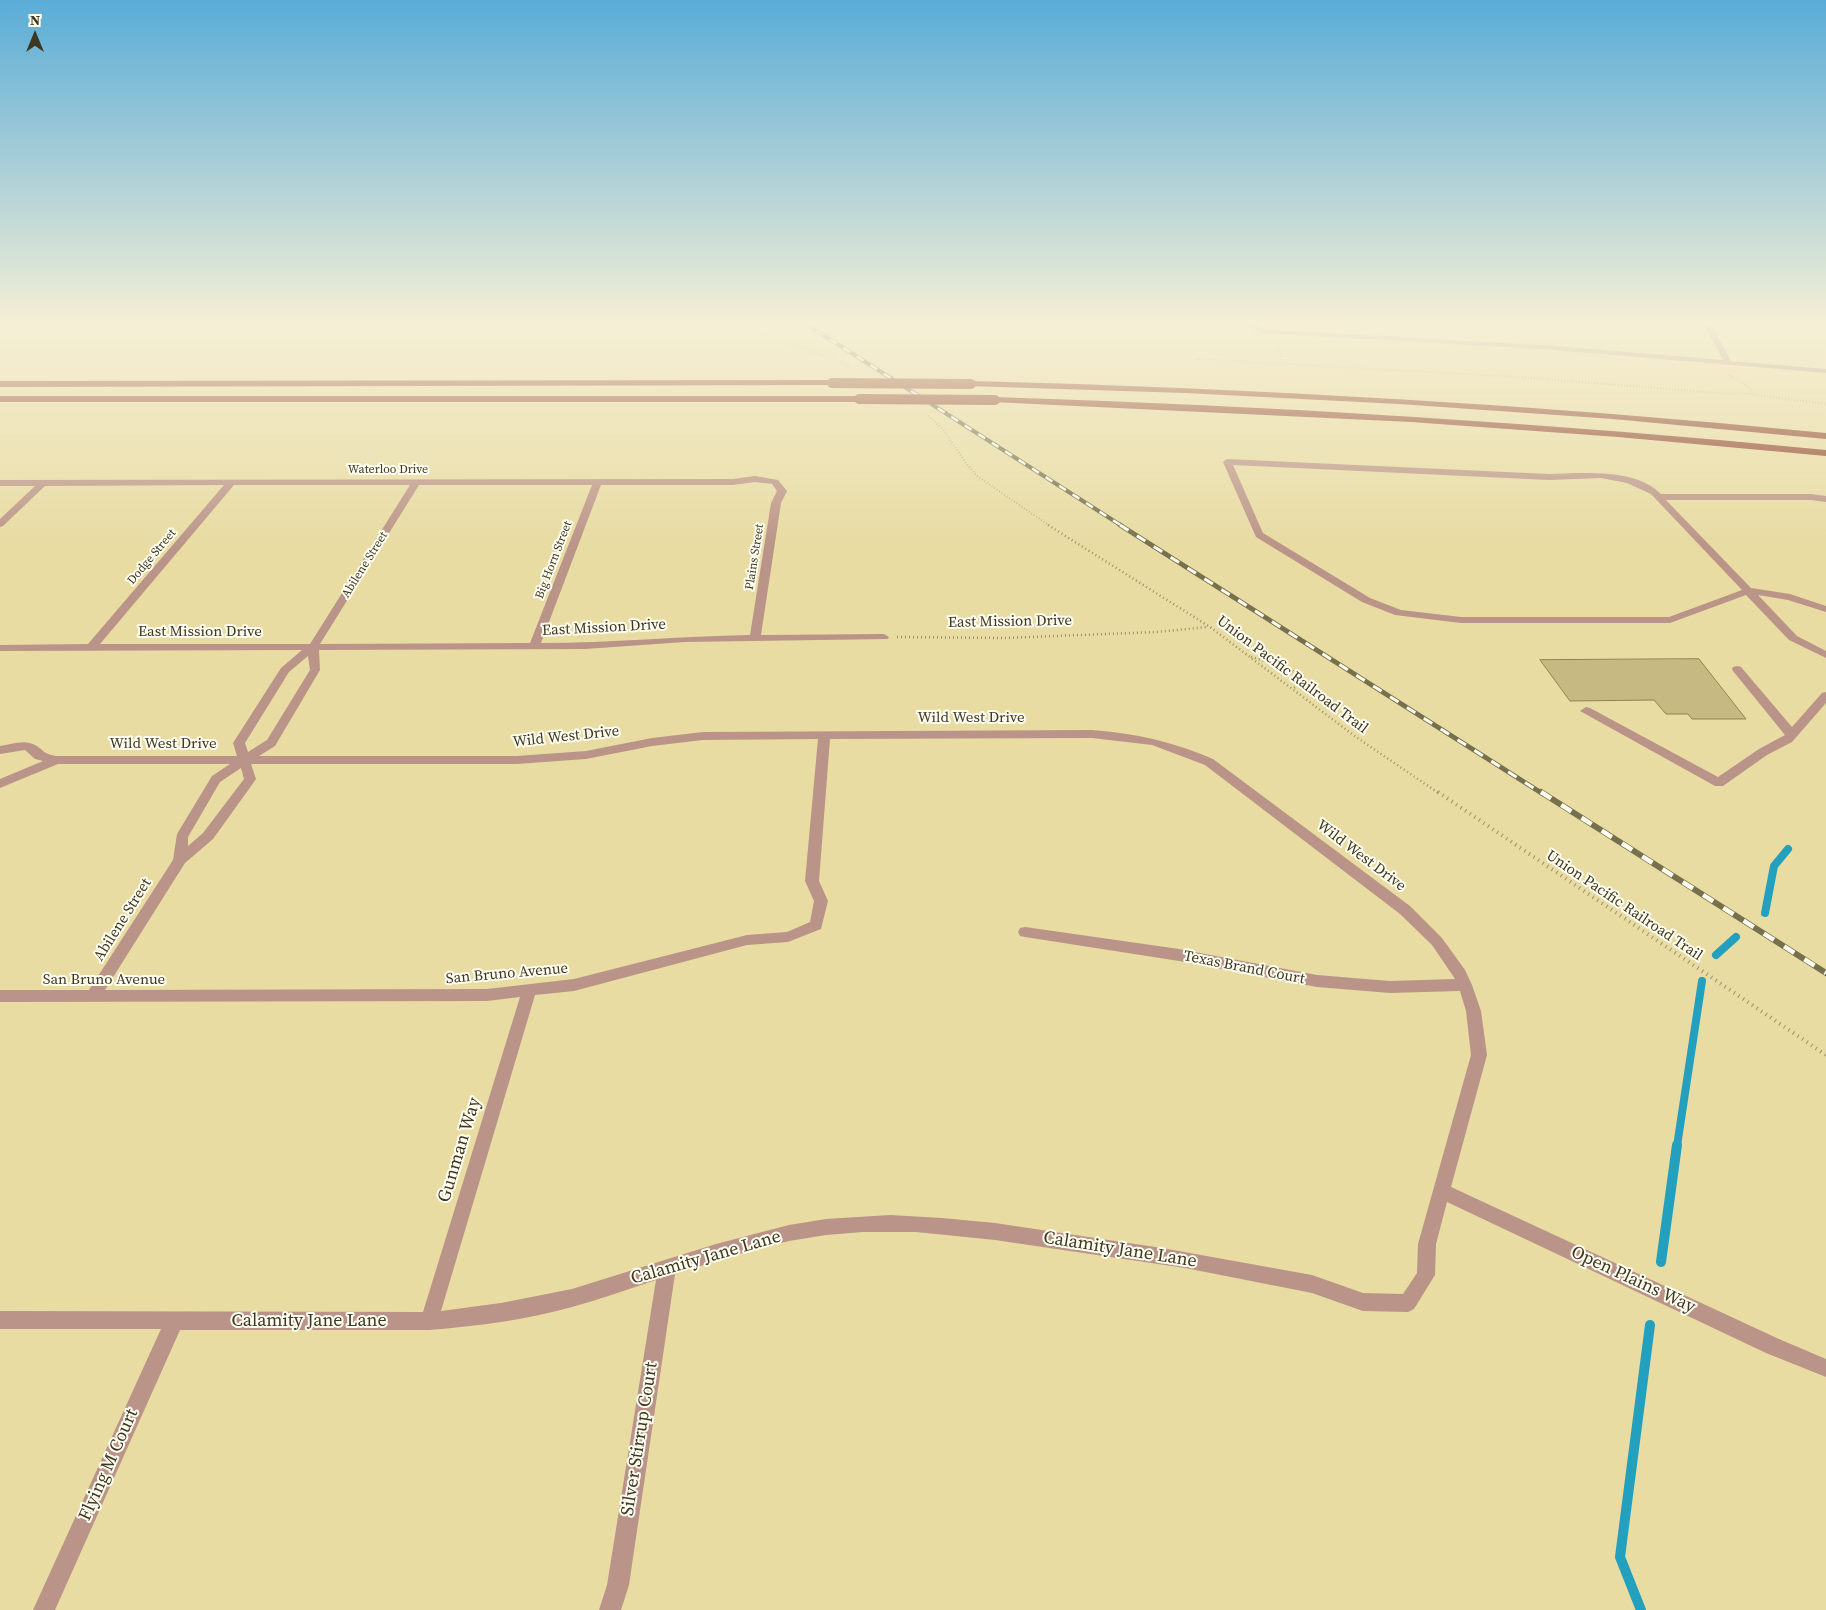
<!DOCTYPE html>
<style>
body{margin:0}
#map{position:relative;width:1826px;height:1610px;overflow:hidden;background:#e8dca3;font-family:"Source Serif 4",serif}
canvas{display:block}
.north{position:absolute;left:10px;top:10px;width:50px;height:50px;-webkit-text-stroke:4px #fffdf1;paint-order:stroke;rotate:0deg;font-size:14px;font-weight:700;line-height:20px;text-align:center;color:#3d3821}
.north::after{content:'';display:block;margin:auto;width:18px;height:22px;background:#3d3821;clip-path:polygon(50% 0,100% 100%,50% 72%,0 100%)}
</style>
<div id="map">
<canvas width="1826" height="1610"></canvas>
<div class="north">N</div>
</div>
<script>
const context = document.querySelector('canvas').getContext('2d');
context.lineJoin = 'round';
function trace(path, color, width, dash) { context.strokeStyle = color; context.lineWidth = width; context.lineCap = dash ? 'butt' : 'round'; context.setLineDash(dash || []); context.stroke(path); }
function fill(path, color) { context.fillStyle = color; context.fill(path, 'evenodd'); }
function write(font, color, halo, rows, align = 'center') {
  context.font = font + ' "Source Serif 4",serif'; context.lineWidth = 4; context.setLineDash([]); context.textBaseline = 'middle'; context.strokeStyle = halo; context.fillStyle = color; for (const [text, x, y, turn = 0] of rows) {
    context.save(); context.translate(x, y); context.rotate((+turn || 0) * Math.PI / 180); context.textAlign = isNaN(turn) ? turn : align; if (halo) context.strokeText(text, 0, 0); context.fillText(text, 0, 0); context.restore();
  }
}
trace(new Path2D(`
 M1765,913L1774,866L1788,849
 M1716,955L1736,937
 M1677,1146L1702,981`), '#22a0bd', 8);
trace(new Path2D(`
 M1661,1262L1677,1145
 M1641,1610L1620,1557L1650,1325`), '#22a0bd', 10);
const building = new Path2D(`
 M1699,659L1746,719H1692L1688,714H1666L1654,700L1570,701L1540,660Z`);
fill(building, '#c6ba82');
trace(building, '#90844e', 1);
trace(new Path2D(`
 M747,322C779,347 816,349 851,367
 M1277,345L1283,363
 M1196,359L1518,377L1730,394L1742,393L1826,404
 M1729,375L1750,388L1752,394
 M928,416L943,429L965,462L977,476L1050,526`), '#9a9168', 2, [0.5, 2.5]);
trace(new Path2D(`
 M1048,525L1210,627L1356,737L1440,794
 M897,637L1005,638L1156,632L1208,627
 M1251,657L1286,667L1305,678L1293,689`), '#9a9168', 2.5, [1, 3]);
trace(new Path2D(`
 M1438,792L1826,1055`), '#9a9168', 4, [1, 4.5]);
fill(new Path2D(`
 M1245,322H1253L1263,329L1555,346L1723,360L1702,322H1710L1731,361L1826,369V373L1555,350L1261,333L1248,327Z
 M1227,459L1549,474C1582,473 1636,468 1661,494H1811L1826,496V502L1811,500H1666L1751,588L1790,594L1826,606V612L1788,600L1758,595L1797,636L1826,651V658L1789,640L1746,595L1670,623H1461L1395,615L1362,602L1256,537L1223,462ZM1233,465L1549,480L1601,478L1627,483L1651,494L1742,590L1669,617H1461L1401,610L1370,598L1263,533Z
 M755,476L778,480L787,491L781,503L761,635L884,634L889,637L888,639L685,642L585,649L319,650L320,670L275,746L259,756H517L586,751L652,738L703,732L1092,730C1135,733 1174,742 1213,759L1410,906L1442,938L1465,970L1472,985L1481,1011L1487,1055L1451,1187L1779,1339L1826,1359V1377L1766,1353L1447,1202L1436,1244L1435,1275L1414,1309L1408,1312L1363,1311L1312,1293L1185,1268L995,1240L916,1232H863L826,1235L789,1241L752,1250L675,1274L629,1585L621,1610H599L607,1585L656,1280C628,1289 601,1299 572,1307C526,1320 477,1326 429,1330H180L55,1610H33L161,1329H0V1311L423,1312L520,997L487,1001L0,1002V990H89L173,860L177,834L212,776L230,764H58L0,788V779L43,761L35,759L25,750L0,754V746C11,744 25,739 35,745C45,751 42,753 56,756H237L233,743L281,668L302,650L0,651V645L88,644L224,485L45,486L3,526L0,527V519L35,486H0V480L733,479ZM755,482L772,484L777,491L771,503L750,635C680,636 611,643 541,643L601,485H733ZM234,485H410L310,644H100ZM419,485H592L530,643L320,644ZM308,656L310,670L267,740L248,752L245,743L289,672ZM1092,738L1152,745L1205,765L1400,914L1432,945L1453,976L1455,979L1390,981L1317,975L1179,949L1025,927L1020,928L1018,932L1020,936L1025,937L1179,961L1317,987L1390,993L1460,991L1466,1011L1471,1055L1418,1244L1417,1273L1403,1294L1363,1293L1312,1275L1162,1248L995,1223L942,1218L890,1215L826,1219L789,1225L716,1244L572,1289L501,1303L441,1311L535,995L574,991L747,945L788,942L821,929L828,901L819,881L830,739ZM818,739L805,881L814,901L810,922L787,932L747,935L574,979L487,989L105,990L185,863L213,839L254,782L256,779L251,764H517L586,759L652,746L703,740ZM241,768L244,779L203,833L188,846V837L220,782Z
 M1737,666L1741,667L1792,727L1822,693L1826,692V703L1792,742L1767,755L1723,786H1715L1580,711L1586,707L1590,708L1718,777L1759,749L1785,735L1733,671L1732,669L1733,667Z`), '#ba9488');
fill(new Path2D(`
 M832,380L837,383L835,385L0,387V381Z
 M971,381C1257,388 1541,405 1826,433V439L1613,419L1399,404L1185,393L968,386V382Z
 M0,396H859L864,399L859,402H0Z
 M995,397C1273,406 1549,423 1826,450V456L1618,437L1411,422L992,402L990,400Z`), '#8b3f27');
const railFar2 = new Path2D(`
 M803,322L1122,526`);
const railFar1 = new Path2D(`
 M1120,525L1543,794`);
const rail = new Path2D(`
 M1541,792L1826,973`);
trace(railFar2, '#77704d', 4);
trace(railFar1, '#77704d', 5);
trace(rail, '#77704d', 6);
trace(railFar2, '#fffdf1', 2.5, [8]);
trace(railFar1, '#fffdf1', 3, [10]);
trace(rail, '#fffdf1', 4.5, [12]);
trace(new Path2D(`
 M832,383L971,384
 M859,399L995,400`), '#8b3f27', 10);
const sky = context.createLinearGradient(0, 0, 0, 547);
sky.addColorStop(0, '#59acd7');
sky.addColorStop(0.59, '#f5efd6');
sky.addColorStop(1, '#f5efd600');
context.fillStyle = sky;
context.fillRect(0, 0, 1826, 547);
write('12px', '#3d3821', '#fffdf1', [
 ["Waterloo Drive",388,470],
 ["Dodge Street",152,557,-50],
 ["Plains Street",755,557,-81],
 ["Big Horn Street",554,560,-69],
 ["Abilene Street",365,565,-58]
]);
write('15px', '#3d3821', '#fffdf1', [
 ["East Mission Drive",1010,622,-1],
 ["East Mission Drive",604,628,-3],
 ["East Mission Drive",200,632],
 ["Union Pacific Railroad Trail",1292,675,37],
 ["Wild West Drive",971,718],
 ["Wild West Drive",566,737,-6],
 ["Wild West Drive",163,744],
 ["Wild West Drive",1361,856,37],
 ["Union Pacific Railroad Trail",1624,906,34],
 ["Abilene Street",123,920,-58],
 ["Texas Brand Court",1244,968,11],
 ["San Bruno Avenue",507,974,-5],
 ["San Bruno Avenue",104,980]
]);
write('18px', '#3d3821', '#fffdf1', [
 ["Gunman Way",460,1150,-73],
 ["Calamity Jane Lane",1120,1250,9],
 ["Calamity Jane Lane",706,1258,-16],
 ["Open Plains Way",1633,1280,25],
 ["Calamity Jane Lane",309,1321],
 ["Silver Stirrup Court",640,1439,-81],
 ["Flying M Court",109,1465,-66]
]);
</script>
